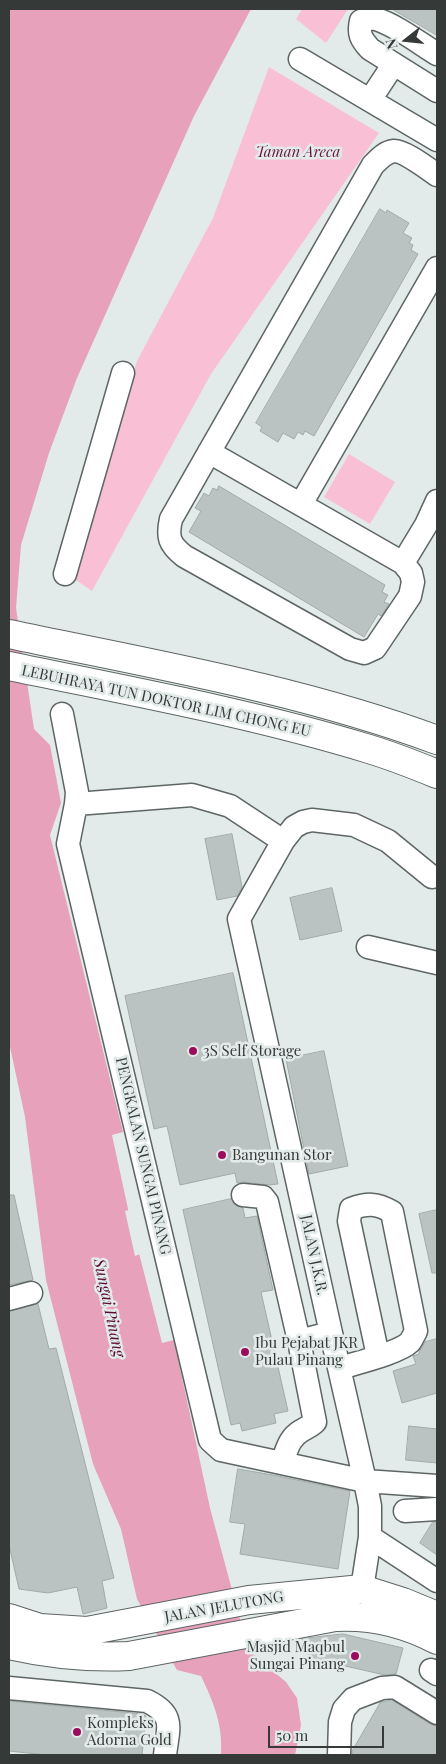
<!DOCTYPE html>
<style>
body{margin:0}
#map{position:relative;width:446px;height:1764px;overflow:hidden;background:#e2ebe9;font-family:"Playfair Display",serif}
canvas{display:block}
.frame{position:absolute;inset:0;border:10px solid #353938;pointer-events:none}
.north{position:absolute;left:381px;top:15px;width:50px;height:50px;-webkit-text-stroke:4px #e2ebe9;paint-order:stroke;rotate:254deg;font-size:14px;font-weight:700;line-height:20px;text-align:center;color:#353938}
.north::after{content:'';display:block;margin:auto;width:18px;height:22px;background:#353938;clip-path:polygon(50% 0,100% 100%,50% 72%,0 100%)}
.scale{position:absolute;left:268px;top:1726px;width:116px;height:22px;box-sizing:border-box;border:2px solid #353938;border-top:0;padding-left:6px;font-size:15px;line-height:18px;white-space:nowrap;color:#353938;-webkit-text-stroke:4px #e2ebe9;paint-order:stroke}
</style>
<div id="map">
<canvas width="446" height="1764"></canvas>
<div class="frame"></div>
<div class="north">N</div>
<div class="scale">50 m</div>
</div>
<script>
const context = document.querySelector('canvas').getContext('2d');
context.lineJoin = 'round';
function fill(path, color) { context.fillStyle = color; context.fill(path, 'evenodd'); }
function trace(path, color, width, dash) { context.strokeStyle = color; context.lineWidth = width; context.lineCap = dash ? 'butt' : 'round'; context.setLineDash(dash || []); context.stroke(path); }
function write(font, color, halo, rows, align = 'center') {
  context.font = font + ' "Playfair Display",serif'; context.lineWidth = 5; context.setLineDash([]); context.textBaseline = 'middle'; context.strokeStyle = halo; context.fillStyle = color; for (const [text, x, y, turn = 0] of rows) {
    context.save(); context.translate(x, y); context.rotate((+turn || 0) * Math.PI / 180); context.textAlign = isNaN(turn) ? turn : align; if (halo) context.strokeText(text, 0, 0); context.fillText(text, 0, 0); context.restore();
  }
}
fill(new Path2D(`
 M302,9H348L326,43L296,19Z
 M269,67L379,133L211,374L92,591L70,576L137,361L213,218Z
 M349,454L395,482L370,524L324,497Z`), '#f9c0d5');
fill(new Path2D(`
 M9,9H251L194,116L77,378L49,453L21,545L16,608L34,729L50,745L61,803L50,835L123,1132L112,1135L130,1218L162,1343L174,1340L210,1508L242,1627L253,1654L286,1682L297,1698L301,1725L295,1755H221C223,1725 214,1703 201,1676L177,1670L137,1599L121,1529L93,1464L46,1280L25,1117L9,1042Z`), '#e7a1bb');
fill(new Path2D(`
 M129,1210L140,1254L135,1256L125,1211Z`), '#e2ebe9');
const building = new Path2D(`
 M392,9H437V35Z
 M380,209L386,213L387,210L409,223L403,233L412,238L409,243L413,245L411,250L418,254L314,436L305,431L303,435L298,432L294,439L283,433L278,442L260,431L262,427L256,423Z
 M219,486L385,585L382,592L388,595L384,602L389,604L381,616L378,614L364,637L189,532L201,511L195,508L204,493L209,496L213,488L217,490Z
 M232,834L242,887L237,896L217,900L205,839Z
 M332,888L342,931L300,940L290,898Z
 M233,973L278,1184L269,1185L244,1182L237,1183L235,1173L180,1185L167,1126L154,1129L125,996Z
 M324,1051L348,1166L309,1174L286,1059Z
 M9,1195H14L33,1280L9,1285Z
 M231,1199L235,1205L243,1208L245,1218L257,1216L273,1290L261,1292L288,1411L274,1414L276,1423L242,1431L240,1423L231,1425L183,1210Z
 M437,1210V1273H432L419,1214Z
 M38,1304L49,1349L56,1348L114,1578L102,1581L107,1608L83,1614L77,1587L48,1593L19,1589L9,1545V1312Z
 M437,1339V1393L402,1403L393,1371L416,1364L413,1356L419,1354V1352L425,1342Z
 M409,1426L437,1429V1463L406,1460Z
 M238,1469L273,1475L350,1491L338,1569L240,1554L245,1524L230,1522Z
 M433,1522H437V1555L420,1543Z
 M343,1634L403,1648L396,1674L385,1675L323,1661L321,1665H312L302,1639Z
 M392,1700L430,1724L437,1726V1755H352V1751L380,1703Z
 M9,1701L143,1714L146,1716L142,1755H46L9,1751Z`);
fill(building, '#bbc3c2');
trace(building, '#a1aaa8', 1);
const minor = new Path2D(`
 M437,54C419,43 396,25 376,19C371,18 366,18 361,21C358,34 361,39 370,49L437,91
 M300,59L437,140
 M370,100L393,65
 M209,452L403,563L411,573L413,582L410,596L375,648L364,653L350,649L184,556C169,544 167,537 171,519L373,165C379,159 385,152 394,151C405,151 428,169 437,175
 M301,504L437,268
 M403,563L426,525L437,501
 M65,574L123,373
 M62,714L77,792L76,804L68,844L210,1440L221,1450L365,1481L437,1486
 M76,804L192,795L230,806L283,841
 M368,947L437,963
 M243,1195L263,1197L267,1202L299,1341L331,1333
 M9,1299L31,1293
 M340,1368C356,1363 399,1353 410,1342C412,1339 414,1335 416,1331L392,1212C377,1203 367,1203 351,1209L349,1221L378,1356
 M282,1462C287,1450 289,1438 301,1431C306,1428 311,1426 315,1422L299,1341
 M405,1511L437,1509
 M370,1537L437,1581
 M362,1589L370,1537V1506L365,1481L331,1333L239,919L283,841L294,827L303,822L312,820L354,825L388,841L432,877
 M431,1670L437,1674
 M9,1688L147,1701C176,1715 168,1728 165,1755
 M339,1755L340,1722L344,1709L353,1699L382,1688L395,1687L437,1713`);
const major = new Path2D(`
 M9,1618L40,1628L87,1631L249,1600L362,1589L403,1602L437,1616
 M9,1645C49,1654 88,1658 129,1656L335,1617C372,1615 405,1623 437,1640`);
const highway = new Path2D(`
 M9,634C152,664 299,689 437,740
 M9,666C129,691 251,713 369,749C392,756 415,765 437,774`);
trace(minor, '#5e6665', 25);
trace(major, '#5e6665', 30);
trace(highway, '#5e6665', 30);
trace(minor, '#fff', 22);
trace(major, '#fff', 28);
trace(highway, '#fff', 28);
for (const [x, y, r, color] of [
 [193,1051,5,"#9b0c5c"],
 [222,1155,5,"#9b0c5c"],
 [245,1352,5,"#9b0c5c"],
 [355,1656,5,"#9b0c5c"],
 [77,1732,5,"#9b0c5c"]
]) { const dot = new Path2D(); dot.arc(x, y, r, 0, 2 * Math.PI); context.fillStyle = color; context.fill(dot); trace(dot, '#e2ebe9', 2); }
write('italic 15px', '#68173f', '#e2ebe9', [
 ["Taman Areca",298,152]
]);
write('15px', '#353938', '#e2ebe9', [
 ["LEBUHRAYA TUN DOKTOR LIM CHONG EU",166,701,12],
 ["PENGKALAN SUNGAI PINANG",143,1156,77],
 ["JALAN J.K.R.",314,1255,78],
 ["JALAN JELUTONG",224,1607,-10]
]);
write('15px', '#353938', '#e2ebe9', [
 ["3S Self Storage",203,1051],
 ["Bangunan Stor",232,1155],
 ["Ibu Pejabat JKR",255,1343],
 ["Pulau Pinang",255,1360],
 ["Masjid Maqbul",345,1647,"right"],
 ["Sungai Pinang",345,1664,"right"],
 ["Kompleks",87,1723],
 ["Adorna Gold",87,1740]
], 'left');
write('italic 16px', '#5c0a35', '#e2ebe9', [
 ["Sungai Pinang",109,1308,78]
]);
</script>
